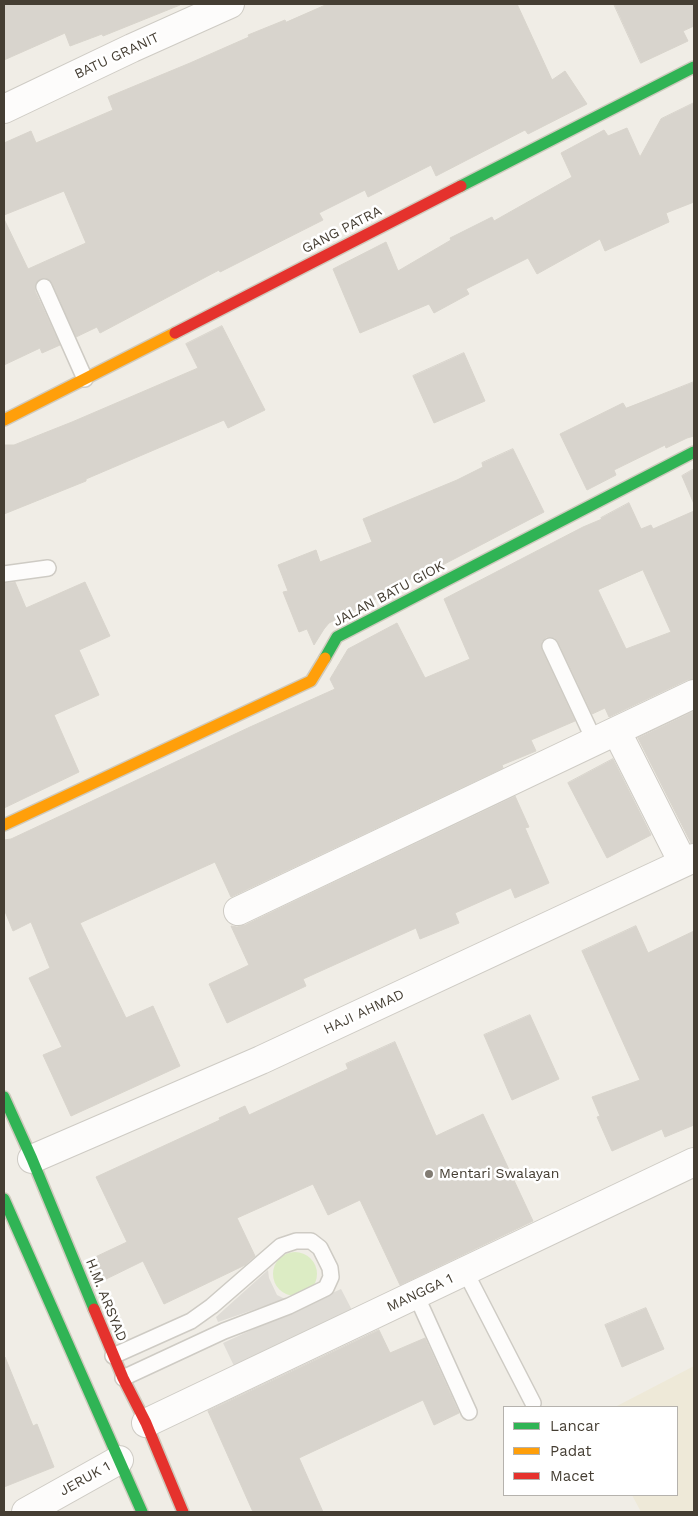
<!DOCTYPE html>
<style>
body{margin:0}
#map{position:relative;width:698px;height:1516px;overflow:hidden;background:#f0ede6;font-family:"Work Sans",sans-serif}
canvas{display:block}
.frame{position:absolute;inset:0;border:5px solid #453e33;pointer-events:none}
.legend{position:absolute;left:503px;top:1406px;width:175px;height:90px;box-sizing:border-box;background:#fff;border:1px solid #b5b2ad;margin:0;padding:6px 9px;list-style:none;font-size:15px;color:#453e33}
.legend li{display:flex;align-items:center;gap:10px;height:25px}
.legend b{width:25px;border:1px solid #b5b2ad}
</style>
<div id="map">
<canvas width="698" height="1516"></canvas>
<div class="frame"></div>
<ul class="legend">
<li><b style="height:6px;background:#30b455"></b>Lancar</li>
<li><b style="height:6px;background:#ff9f0a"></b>Padat</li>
<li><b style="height:6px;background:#e5322d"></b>Macet</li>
</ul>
</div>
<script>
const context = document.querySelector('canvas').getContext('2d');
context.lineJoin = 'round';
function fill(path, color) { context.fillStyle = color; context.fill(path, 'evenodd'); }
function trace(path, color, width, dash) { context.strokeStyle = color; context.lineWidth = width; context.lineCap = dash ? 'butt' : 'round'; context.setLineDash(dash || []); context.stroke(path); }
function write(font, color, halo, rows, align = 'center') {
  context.font = font + ' "Work Sans",sans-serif'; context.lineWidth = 5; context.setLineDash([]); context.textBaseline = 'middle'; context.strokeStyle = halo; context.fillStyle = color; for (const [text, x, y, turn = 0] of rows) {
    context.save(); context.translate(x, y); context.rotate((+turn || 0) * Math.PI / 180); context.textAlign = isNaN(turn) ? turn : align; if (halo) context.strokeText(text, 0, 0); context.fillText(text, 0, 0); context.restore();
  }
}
fill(new Path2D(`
 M694,1366V1512H641L632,1495H677V1407H615Z`), '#eee9d8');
fill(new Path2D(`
 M273 1274a22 22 0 1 1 44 0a22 22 0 1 1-44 0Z`), '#dcecc4');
fill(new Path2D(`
 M268,1270L269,1278L277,1295L285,1299L218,1322L216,1317Z
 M341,1289L353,1312L235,1368L223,1343Z`), '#dfdcd6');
const building = new Path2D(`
 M4,4H180V5L103,36L102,34L70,46L65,33L4,60Z
 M328,4H517L552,80L565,71L587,104L528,134L525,130L436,176L431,165L368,197L365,190L319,213L323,220L220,272L219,270L100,333L97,327L76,337L52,283L45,278L40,279L35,286V291L60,345L42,353L40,348L4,365V219L28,269L86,243L64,191L4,215V143L31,131L36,143L113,110L108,97L190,63L249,37L248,35L285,20L286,22Z
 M614,4H694V26L683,31L688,41L641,63Z
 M694,103V202L666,213L669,222L605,251L600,239L537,274L528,258L466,289L469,294L434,313L429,304L360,333L333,269L386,242L398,271L451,240L450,238L492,217L494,221L572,177L561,153L604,130L608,136L627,128L640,157L661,119Z
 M222,326L265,410L228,428L224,420L86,479V481L4,514V445H14L72,422L198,368L186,344Z
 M464,353L485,401L434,423L413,376Z
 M694,382V436L687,438L666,448L665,445L614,470L616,475L587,490L560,434L623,403L626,408Z
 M513,449L544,512L431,571L384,589L386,594L329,623L324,629L314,645L307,629L299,632L283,592L288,591L278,565L316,550L320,562L372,542L363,519L457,480L483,467L482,463Z
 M694,469V504L682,476Z
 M629,503L641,529L651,525L653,529L694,511V679L687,680L609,717L605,708L592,714L558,642L555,638L546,637L542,641L541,646L542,650L575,721L531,740L536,751L502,765L503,768L231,897L215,862L80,923L126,1018L153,1006L180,1066L71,1116L43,1055L62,1047L29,978L50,968L31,922L13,931L4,909V840L11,839L250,727L335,689L330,679L348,649L397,623L425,678L470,659L444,599L583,527L602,519L601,518ZM643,570L671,632L626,649L598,590Z
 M15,582L26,608L85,582L110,636L79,650L99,695L54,715L79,772L4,808V583Z
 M694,711V843H691L638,738Z
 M613,759L651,835L607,858L568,783Z
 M515,796L529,827L525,828L549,883L515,898L511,888L455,913L459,923L420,939L416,928L303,979L306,986L227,1023L209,984L249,965L231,926L237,927L245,925Z
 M636,926L648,953L694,931V1125L665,1137L662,1129L612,1151L597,1117L600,1116L592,1097L640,1080L582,951Z
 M530,1015L559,1079L512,1100L484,1035Z
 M395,1042L436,1136L483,1114L533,1221L400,1285L360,1200L328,1215L313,1184L237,1218L255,1256L245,1265L164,1304L143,1261L100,1282L91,1259L127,1242L96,1177L220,1120L219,1118L245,1106L249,1115L348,1069L346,1064Z
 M646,1308L664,1349L622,1367L605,1325Z
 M379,1330L390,1353L425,1338L459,1413L434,1425L423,1400L299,1458L323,1512H253L208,1411Z
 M4,1357H5L33,1426L37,1424L54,1467L4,1487Z`);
fill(building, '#d8d4cd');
trace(building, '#d8d4cc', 1);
const lane = new Path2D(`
 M44,287L85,379
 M4,574L48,568
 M550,646L595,742
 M465,1271L533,1403
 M416,1295L469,1412
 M113,1356L191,1321L212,1306L281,1246L296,1241H311L320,1248L330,1268L331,1277L326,1288L289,1306L224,1331L123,1378`);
const street = new Path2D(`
 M4,109L132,48L230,4
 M617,732L683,863
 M238,911L694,694
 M32,1159L261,1060L694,858
 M146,1423L694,1162
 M26,1512L119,1460`);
const fast = new Path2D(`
 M461,186L694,67
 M325,658L337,637L694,452
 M4,1097L32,1159L94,1309
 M4,1199L142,1512`);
const slow = new Path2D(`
 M4,420L175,333
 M4,825L311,681L325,658`);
const jam = new Path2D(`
 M175,333L461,186
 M94,1309L123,1378L146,1423L183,1512`);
trace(lane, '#cecbc4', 18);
trace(street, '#cecbc4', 30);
trace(fast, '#cfcabd', 14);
trace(slow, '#cfcabd', 14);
trace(jam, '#cfcabd', 14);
trace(lane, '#fdfcfb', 15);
trace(street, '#fdfcfb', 28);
trace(fast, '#30b455', 11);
trace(slow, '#ff9f0a', 11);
trace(jam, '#e5322d', 11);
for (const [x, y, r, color] of [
 [429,1174,5,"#817b72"]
]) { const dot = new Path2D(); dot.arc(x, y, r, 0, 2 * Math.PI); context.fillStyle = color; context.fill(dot); trace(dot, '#fff', 2); }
write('14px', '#453e33', '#fff', [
 ["BATU GRANIT",117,56,-25],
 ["GANG PATRA",342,230,-27],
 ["JALAN BATU GIOK",389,594,-28],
 ["HAJI AHMAD",364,1012,-25],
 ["MANGGA 1",420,1293,-25],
 ["H.M. ARSYAD",106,1300,68],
 ["JERUK 1",85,1479,-29]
]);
write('14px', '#453e33', '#fff', [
 ["Mentari Swalayan",439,1174]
], 'left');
</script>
